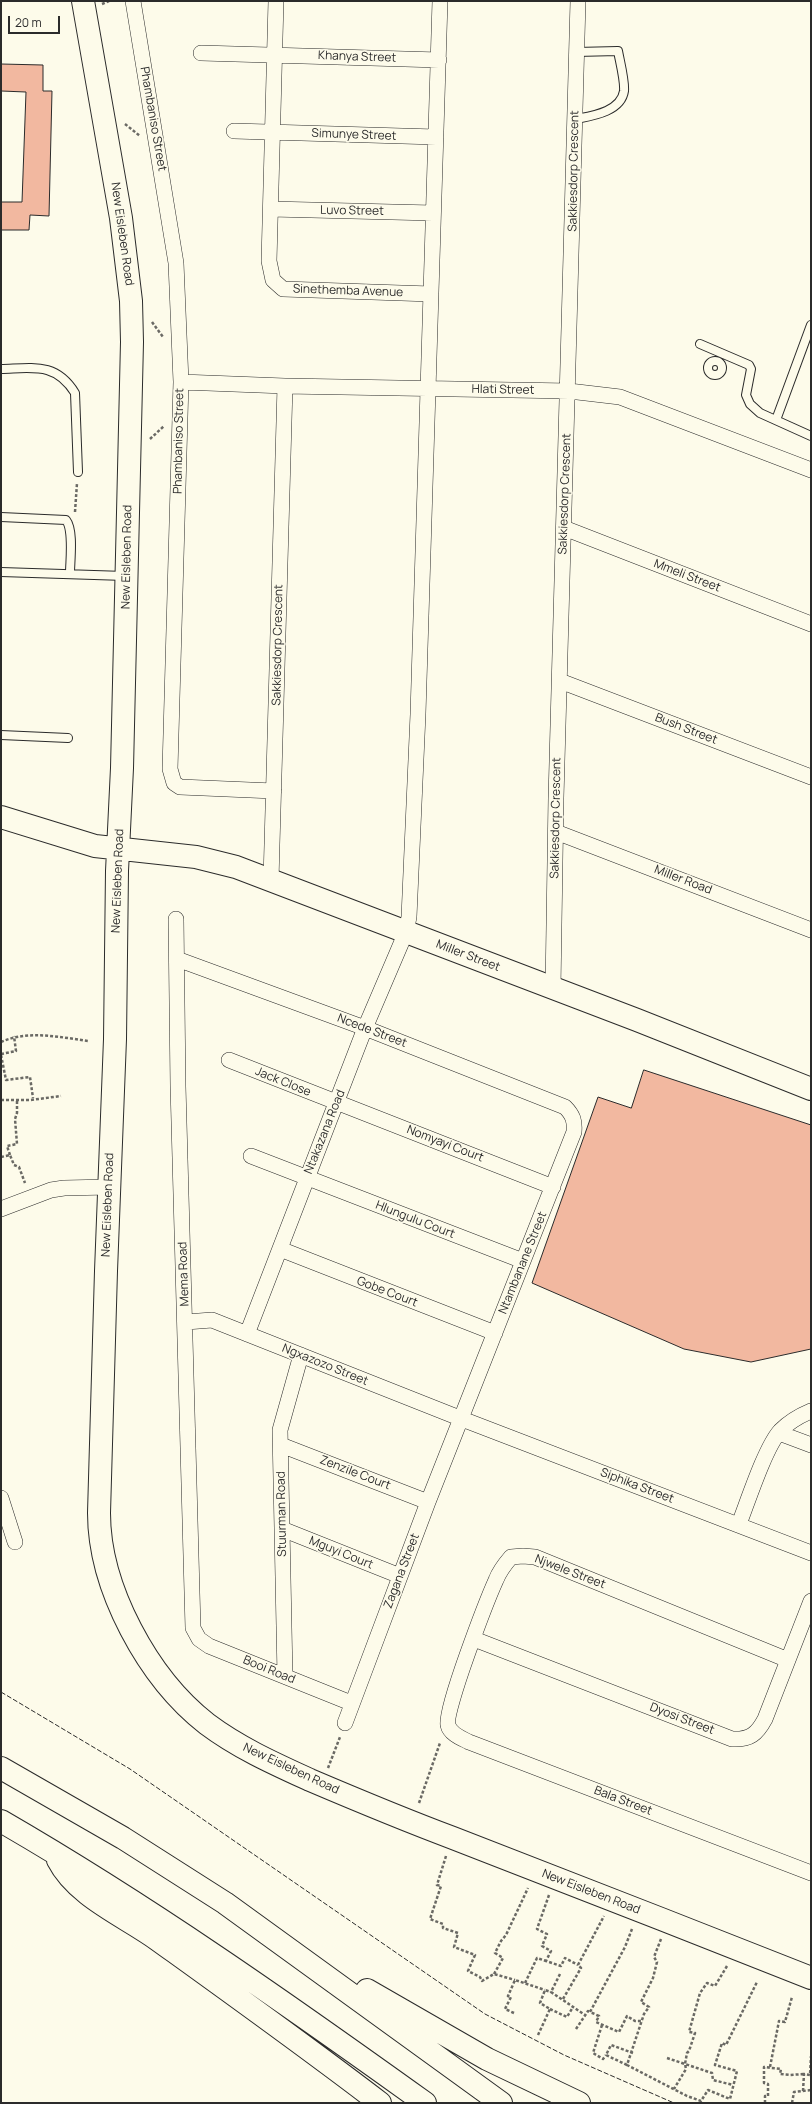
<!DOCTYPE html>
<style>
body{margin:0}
#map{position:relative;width:812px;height:2104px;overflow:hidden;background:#fdfbea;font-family:Manrope,sans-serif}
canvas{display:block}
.frame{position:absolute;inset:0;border:2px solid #2b2b2b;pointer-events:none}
.scale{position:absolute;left:8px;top:16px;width:52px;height:18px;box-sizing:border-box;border:2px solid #2b2b2b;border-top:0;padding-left:5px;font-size:12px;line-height:14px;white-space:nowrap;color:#2b2b2b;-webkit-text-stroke:3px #fdfbea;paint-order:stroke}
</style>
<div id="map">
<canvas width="812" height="2104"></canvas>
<div class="frame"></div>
<div class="scale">20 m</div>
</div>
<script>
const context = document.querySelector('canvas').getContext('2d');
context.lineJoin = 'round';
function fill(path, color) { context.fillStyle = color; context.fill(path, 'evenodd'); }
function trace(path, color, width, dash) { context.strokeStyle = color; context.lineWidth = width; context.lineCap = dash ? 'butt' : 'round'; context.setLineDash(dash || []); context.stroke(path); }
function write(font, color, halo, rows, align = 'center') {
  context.font = font + ' Manrope,sans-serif'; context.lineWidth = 3; context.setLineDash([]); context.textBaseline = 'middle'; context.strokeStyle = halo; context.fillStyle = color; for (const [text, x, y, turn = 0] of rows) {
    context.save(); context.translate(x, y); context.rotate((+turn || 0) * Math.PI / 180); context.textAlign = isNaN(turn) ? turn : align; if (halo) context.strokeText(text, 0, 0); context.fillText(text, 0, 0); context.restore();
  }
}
const building = new Path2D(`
 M1,64L43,65V91H52L49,216L30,215L29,230H1V202H22L26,92L1,91Z
 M644,1070L811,1125V1349L751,1362L684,1349L532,1283L598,1097L631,1108Z`);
fill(building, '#f2b8a0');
trace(building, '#2b2b2b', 1);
const lane = new Path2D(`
 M576,119C591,116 621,112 624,91C625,81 620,62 618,51L576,52
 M700,344L749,365L751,369L746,395L750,404L760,413L811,436
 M708 368a7 7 0 1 1 14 0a7 7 0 1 1-14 0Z
 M1,369C33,368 56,362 75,393L78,472
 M776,420L811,325
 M1,517L66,520C74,530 70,561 70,573
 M1,572L125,576
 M1,735L68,738`);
const street = new Path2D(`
 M133,1L176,263L181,382L170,769L174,783L180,787L274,791
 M276,1L269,261L273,280L283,289L431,294
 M201,53L439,60
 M234,131L436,137
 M271,209L433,213
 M181,382L285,386L569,391L620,397L811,470
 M564,528L811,624
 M560,681L811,777
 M556,832L811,930
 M271,880L285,386
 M176,919L178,1086L193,1628L199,1639L209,1646L351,1703
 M177,959L365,1028L565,1107C573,1115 575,1121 574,1132L428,1502L345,1723
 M553,988L556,798L578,1
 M229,1060L553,1187
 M251,1156L523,1261
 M1,1209L51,1190L64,1188L109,1187
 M280,1249L495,1333
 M186,1322L212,1320L462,1419L811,1553
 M247,1334L365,1028L406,932L409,917L418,714L440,1
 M779,1433L811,1445
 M281,1445L428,1502
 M1,1498L15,1542
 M739,1524C748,1501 765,1448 780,1431C789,1422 799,1416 811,1411
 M282,1529L400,1576
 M474,1639L732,1739C750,1740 757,1734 765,1719L811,1601
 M788,1660L535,1557L523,1556L511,1557C505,1564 499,1572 496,1580C487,1600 444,1711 448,1725C450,1734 461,1738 469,1742L811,1873
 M285,1676L280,1430L301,1355`);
const secondary = new Path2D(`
 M83,1L121,218L131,301L132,342L122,768L117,871L115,1039L106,1271L99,1513C99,1588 148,1678 207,1724C239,1748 275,1764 310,1780C357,1800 405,1820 453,1838C572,1884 692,1931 811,1978
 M1,817L95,846L196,857L236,867L637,1020L811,1089`);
const highway = new Path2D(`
 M1,1768L123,1838L225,1903L501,2103
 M1,1821C148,1906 287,2004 425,2103
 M58,1860C77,1897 125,1916 158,1940C233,1994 307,2047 380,2103
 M367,1990L487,2059L579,2103`);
trace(lane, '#2b2b2b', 10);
trace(street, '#2b2b2b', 16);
trace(secondary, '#2b2b2b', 24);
trace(highway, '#2b2b2b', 24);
trace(new Path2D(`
 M102,4L109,1
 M125,124L140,136
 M152,322L163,337
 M150,439L164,426
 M75,512L77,483
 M1,1042C28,1030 59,1037 88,1041
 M1,1054L16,1051L14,1036
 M1,1055L6,1080L30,1077L33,1098
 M1,1100H31L61,1096
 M10,1155L7,1146L17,1144L15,1119L17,1113V1100
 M1,1157L10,1155L14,1165L19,1167L25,1183
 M328,1768L340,1737
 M419,1803L440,1743
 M446,1856L437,1885L441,1886L430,1919L443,1924V1928L458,1933L454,1947L475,1955L468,1971L480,1977L482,1981L494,1974L515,1980
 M549,1895L537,1929L547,1934L542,1946L551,1951L546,1961L561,1966L565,1958L578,1965
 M632,1929L625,1947L590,2012L599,2016L596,2022L619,2032L627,2016L635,2021H643
 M661,1939L654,1957L657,1962L653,1978L641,2002L649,2007L644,2014L627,2065L687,2096L701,2101L708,2090L730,2099L737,2071L715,2065L722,2043L726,2045L757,1982
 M727,1966L715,1986L707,1983L700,1993L689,2032L695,2033L689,2051L687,2053L685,2064L712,2073L713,2080L733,2085
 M494,1974L503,1958L495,1953L501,1941L506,1935L528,1888
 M560,1974L551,1992L585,2015
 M525,1983L537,1958L546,1961
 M563,1999L581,1968L578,1965L604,1916
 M550,2009L567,2017L573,2007
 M514,2013L505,2009L511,1997L508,1996L515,1980L545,1990
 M602,2025L593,2053L603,2059L606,2055
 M576,2029L588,2011L590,2012
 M538,2035L550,2009L540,2003L545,1990L551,1992
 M667,2058L685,2064L686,2069L674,2089
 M627,2065L606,2055L611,2045L633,2053
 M770,2067L779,2021L785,2022L792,1997
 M803,2091L804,2074L810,2075L811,2056
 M765,2103V2096H768V2084L764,2083V2067L781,2069L780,2074L790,2075L804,2074
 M792,2103L794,2092L811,2090`), '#6a6964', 2.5, [3, 2]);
trace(lane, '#fdfbea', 8);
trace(street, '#fdfbea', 15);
trace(secondary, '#fdfbea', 22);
trace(highway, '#fdfbea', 22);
trace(new Path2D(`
 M1,1692L130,1769L485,2014L564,2055L674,2103`), '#2b2b2b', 1, [5, 2]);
write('12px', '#2b2b2b', '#fdfbea', [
 ["Khanya Street",357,57,2],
 ["Phambaniso Street",153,119,80],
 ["Simunye Street",354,135,2],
 ["Sakkiesdorp Crescent",574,171,-89],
 ["Luvo Street",352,211,1],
 ["New Eisleben Road",122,234,82],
 ["Sinethemba Avenue",348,291,2],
 ["Hlati Street",503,390,1],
 ["Phambaniso Street",179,441,-89],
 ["Sakkiesdorp Crescent",565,494,-88],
 ["New Eisleben Road",127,557,-89],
 ["Mmeli Street",687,576,21],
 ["Sakkiesdorp Crescent",278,645,-89],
 ["Bush Street",686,729,21],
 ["Sakkiesdorp Crescent",556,818,-89],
 ["Miller Road",683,880,21],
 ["New Eisleben Road",118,881,-88],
 ["Miller Street",468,956,21],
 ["Ncede Street",372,1031,21],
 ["Jack Close",283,1082,22],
 ["Ntakazana Road",325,1132,-68],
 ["Nomyayi Court",445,1144,21],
 ["New Eisleben Road",108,1205,-88],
 ["Hlungulu Court",415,1220,21],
 ["Ntambanane Street",523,1263,-68],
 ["Mema Road",184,1274,-92],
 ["Gobe Court",387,1292,21],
 ["Ngxazozo Street",325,1365,22],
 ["Zenzile Court",355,1473,21],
 ["Siphika Street",637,1486,21],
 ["Stuurman Road",282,1514,-91],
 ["Mguyi Court",341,1553,22],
 ["Zagana Street",402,1571,-69],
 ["Njwele Street",570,1572,21],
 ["Booi Road",269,1670,22],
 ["Dyosi Street",682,1719,21],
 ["New Eisleben Road",291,1769,25],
 ["Bala Street",623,1801,21],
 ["New Eisleben Road",591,1892,21]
]);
</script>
